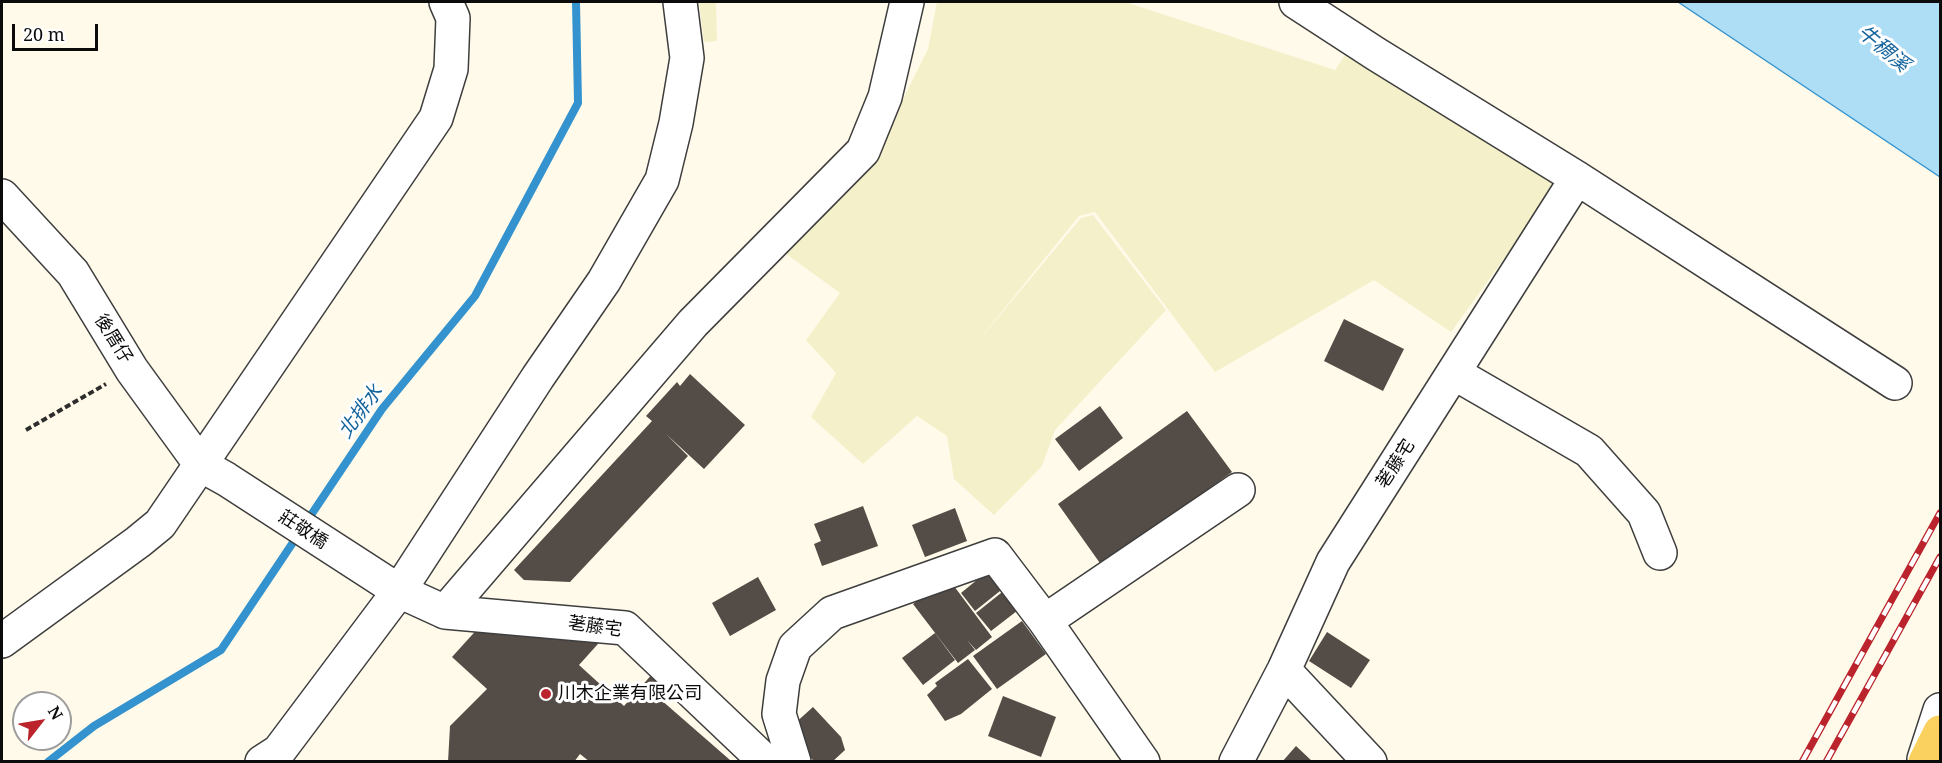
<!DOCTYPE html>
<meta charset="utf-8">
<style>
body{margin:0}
#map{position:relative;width:1942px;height:763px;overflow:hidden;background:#fffae9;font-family:"Noto Serif",serif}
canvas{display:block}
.frame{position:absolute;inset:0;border:3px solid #0b0b0b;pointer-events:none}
.north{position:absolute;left:12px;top:691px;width:60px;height:60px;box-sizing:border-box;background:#fff;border:2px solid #9d9d9d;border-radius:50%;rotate:59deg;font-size:16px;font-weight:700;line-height:24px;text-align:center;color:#0b0b0b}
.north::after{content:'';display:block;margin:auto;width:21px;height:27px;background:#bb232d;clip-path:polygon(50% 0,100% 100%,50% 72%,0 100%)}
.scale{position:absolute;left:12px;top:24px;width:86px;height:27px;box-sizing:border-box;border:3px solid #0b0b0b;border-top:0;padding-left:8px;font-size:18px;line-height:21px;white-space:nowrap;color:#0b0b0b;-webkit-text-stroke:4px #fff;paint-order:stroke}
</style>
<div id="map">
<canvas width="1942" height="763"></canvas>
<div class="frame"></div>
<div class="north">N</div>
<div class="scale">20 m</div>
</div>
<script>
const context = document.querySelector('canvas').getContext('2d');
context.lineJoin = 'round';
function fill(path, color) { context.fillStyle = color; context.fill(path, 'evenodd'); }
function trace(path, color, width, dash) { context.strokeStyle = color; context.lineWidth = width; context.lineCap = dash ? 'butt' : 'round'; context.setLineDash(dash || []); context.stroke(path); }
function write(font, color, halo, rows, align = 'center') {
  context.font = font + ' "Noto Serif","Noto Sans TC",serif'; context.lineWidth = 6; context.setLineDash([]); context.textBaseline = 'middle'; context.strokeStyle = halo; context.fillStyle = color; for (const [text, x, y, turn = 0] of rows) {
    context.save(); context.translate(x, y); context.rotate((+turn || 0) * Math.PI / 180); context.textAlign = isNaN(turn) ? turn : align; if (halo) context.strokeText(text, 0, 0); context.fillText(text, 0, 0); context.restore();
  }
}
fill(new Path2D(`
 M699,2H716L717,41L704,42Z
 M937,2H1125L1335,70L1345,55L1553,181L1550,195L1451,332L1374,280L1215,372L1095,212L1079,216L970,351L1081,218L1093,215L1166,310L1055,430L1042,466L994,515L954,479L947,436L917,416L863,464L811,417L836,373L806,340L840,293L778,248L903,99L928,49Z`), '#f4f0ca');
const water = new Path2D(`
 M1678,2H1940V177Z`);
fill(water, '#aeddf6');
trace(water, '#3493ce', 1.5);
trace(new Path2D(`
 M305,524L382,409L475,296L578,103L576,2
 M48,762L94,726L221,650L298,535`), '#3493ce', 8);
fill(new Path2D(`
 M1344,319L1404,349L1383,391L1324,361Z
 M690,374L745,425L704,469L666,434L688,456L570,582L524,580L514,570L652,421L646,416L677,382L680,386Z
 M1100,406L1123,438L1079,471L1055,439Z
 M1187,411L1232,472L1102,566L1058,504Z
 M863,506L878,546L822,566L814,544L821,541L814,524Z
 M955,508L967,541L925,557L912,525Z
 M989,570L1010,583L975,611L961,593Z
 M758,577L776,610L730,636L712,603Z
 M948,578L992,637L976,650L967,640L975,650L958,663L913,604Z
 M1011,585L1026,604L991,631L976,613Z
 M1022,621L1046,654L997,689L973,656Z
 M481,625L606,635L579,665L624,706L654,672L671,688L660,699L730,760L590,762L580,754L574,762H448L450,726L487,689L452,657Z
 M1327,632L1370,660L1351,688L1309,661Z
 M935,633L955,660L923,685L902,658Z
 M968,659L992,689L961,714L945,721L927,695L937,686L935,683Z
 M1003,696L1056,717L1041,757L988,736Z
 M813,707L841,737L845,750L832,762H815L803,750L793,725Z
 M1296,746L1313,762H1282Z`), '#544c47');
const minor = new Path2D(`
 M1296,2L1376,54L1577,178L1895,383
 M2,196L73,273L132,370L201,465L226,479L399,591L445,612L625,628L766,762
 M1454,373L1589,451L1644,513L1660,553
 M445,612L693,323L863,151L885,97L907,2
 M1045,621L1238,490
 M2,641L138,542L160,524L436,118L451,69L453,18L446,2
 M1284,670L1370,762
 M1924,759L1940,710
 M262,762L279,751L399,591L538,377L604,281L662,180L676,123L687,58L680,2
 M794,762L779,714L783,681L795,647L832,613L995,555L1045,621L1143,762
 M1236,762L1284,670L1333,562L1577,178`);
const major = new Path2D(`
 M1925,762L1940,732`);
trace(minor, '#3e3e3e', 36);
trace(major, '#1c1c1c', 36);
trace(new Path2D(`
 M26,430L106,384`), '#2d2d2d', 4, [6, 3]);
trace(minor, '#fff', 33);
trace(major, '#fad15e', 33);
const rail = new Path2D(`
 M1802,762L1940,513
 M1826,762L1940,557`);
trace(rail, '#bb232d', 7);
trace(rail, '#fff', 4.5, [14]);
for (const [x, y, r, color] of [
 [546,694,6,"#bb232d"]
]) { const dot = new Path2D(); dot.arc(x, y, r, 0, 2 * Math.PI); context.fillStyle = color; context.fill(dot); trace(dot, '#fff', 2); }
write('18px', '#0b0b0b', '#fff', [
 ["後厝仔",113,339,58],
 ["荖藤宅",1396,464,-57],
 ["莊敬橋",303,530,33],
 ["荖藤宅",595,627,8]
]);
write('18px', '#0b0b0b', '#fff', [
 ["川木企業有限公司",558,694]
], 'left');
write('italic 20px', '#14649d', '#fff', [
 ["牛稠溪",1883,49,40],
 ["北排水",361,412,-54]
]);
</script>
